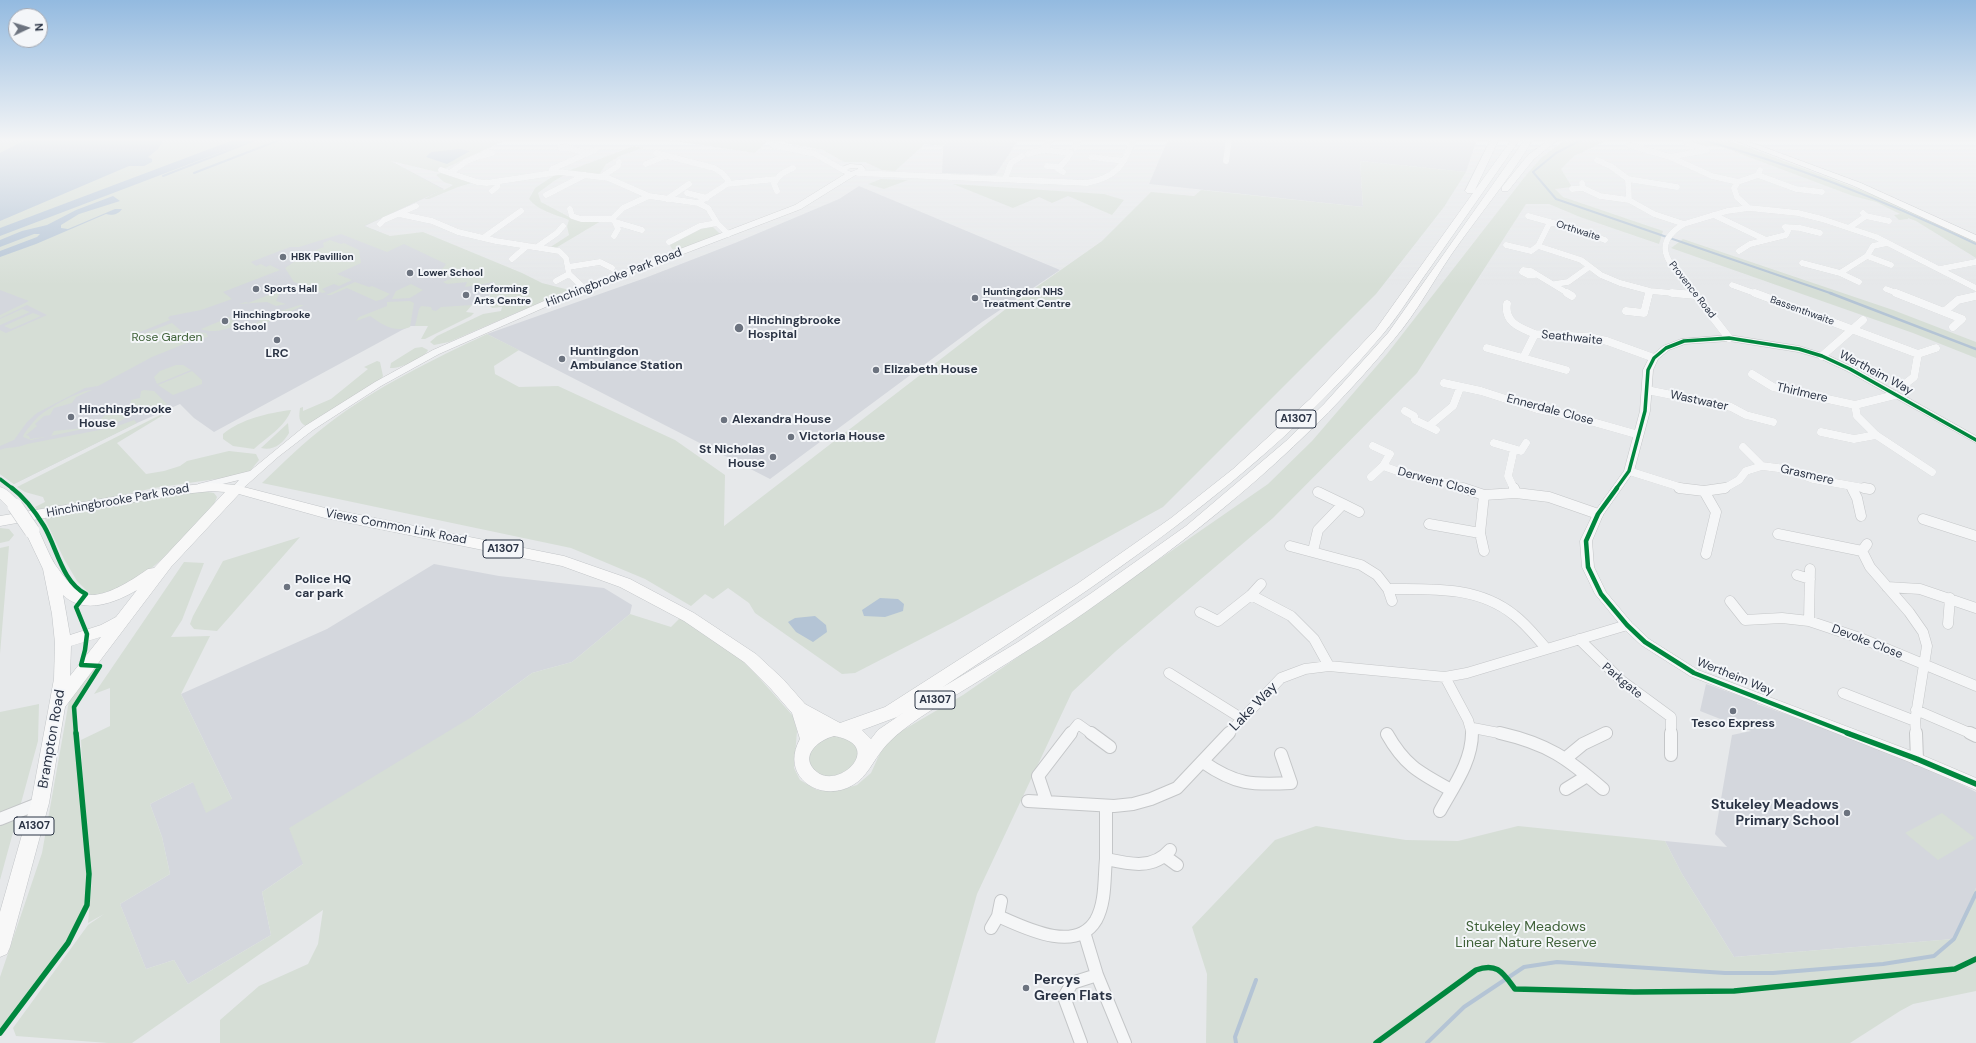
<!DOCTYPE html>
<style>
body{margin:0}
#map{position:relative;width:1976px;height:1043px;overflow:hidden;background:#e6e8ea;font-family:"DM Sans",sans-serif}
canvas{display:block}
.north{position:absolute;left:8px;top:8px;width:40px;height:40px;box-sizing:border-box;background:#f4f6f9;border:1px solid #a4a8b1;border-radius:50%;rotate:86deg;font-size:11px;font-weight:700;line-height:16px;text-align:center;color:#2b3445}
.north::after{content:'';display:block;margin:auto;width:14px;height:18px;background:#6c737f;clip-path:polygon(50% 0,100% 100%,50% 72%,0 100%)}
</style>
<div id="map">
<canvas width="1976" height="1043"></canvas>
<div class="north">N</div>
</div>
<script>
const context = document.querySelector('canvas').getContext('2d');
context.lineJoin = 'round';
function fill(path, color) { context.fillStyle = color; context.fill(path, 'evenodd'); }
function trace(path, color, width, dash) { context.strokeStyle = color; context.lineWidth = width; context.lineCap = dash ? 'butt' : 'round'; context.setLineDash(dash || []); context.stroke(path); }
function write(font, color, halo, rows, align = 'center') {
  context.font = font + ' "DM Sans",sans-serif'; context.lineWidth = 4; context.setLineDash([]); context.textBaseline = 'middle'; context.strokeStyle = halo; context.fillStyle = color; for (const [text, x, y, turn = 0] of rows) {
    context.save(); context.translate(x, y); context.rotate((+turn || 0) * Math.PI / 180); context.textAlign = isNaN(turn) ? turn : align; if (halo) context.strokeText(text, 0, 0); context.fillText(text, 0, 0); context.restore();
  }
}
fill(new Path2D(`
 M950,139H1019L996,174L991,175L942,173L943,146Z
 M1168,139H1477L1466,172L1360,161L1363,207L1149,184Z
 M389,160L444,189L365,226L494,279L487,303L472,305L428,326H411L402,330L214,432L194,418L180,404L137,423L14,484L0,474V277Z
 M859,186L1060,270L982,322L770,479L487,334L645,278L735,243L839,199Z
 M434,564L499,576L604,588L632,605L630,614L572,662L532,673L475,715L303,864L262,892L271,935L188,984L174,960L146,969L120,904L170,874L162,837L150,804L193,782L232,799L181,694L327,629Z
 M1706,684L1757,702V704L1907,757L1976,792V888L1954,939L1734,957L1682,874L1665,841L1727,847L1715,834L1732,735L1751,731L1700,711Z`), '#d4d7dd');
fill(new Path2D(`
 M0,139H528L506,140L437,172L391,161L444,190L453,185L444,182L436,175L442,172L475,182L458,187L429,199H424L439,191L364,226L390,236L423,232L522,273L542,283L569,290L449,342L434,345L430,342L437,336L483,314L501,311L502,307L492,308L489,305L490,302H488L494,282L465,287L467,282L447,284L443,282L452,278L440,272L446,264L404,244L387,252L341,234L299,247H290L251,262L256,266L261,264L266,267L270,265L280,270L223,292L232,299L201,310L170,316L168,318L170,320L135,334L137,336L172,323L186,335L195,332L206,333L208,337L194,340L152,357L98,386L85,388L37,413L27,422L14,440L0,446V330L6,333L47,315L27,305L0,318V315L29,301L0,290Z
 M661,139H770L755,153Z
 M786,139H1008L1004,146L948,141L943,146L925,144L895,171L882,170L865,162H844L823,150L785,143Z
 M1566,139H1610L1574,156L1561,169L1572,187L1555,189L1563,197L1663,231L1659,244L1580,217L1549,204H1526L1417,373L1273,518L1116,651L1072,692L977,894L935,1043H220V1020L259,986L308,964L318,944L323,910L132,1043H108L16,1036L13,1028L88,925L104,914L88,923L92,879L86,847L89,874L87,905L81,920L68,943L0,1033V977L42,853L69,701L94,666H100L74,707L85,833L81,740L110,726V688L94,694L184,562L204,563L182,620L171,637L210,636L181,694L232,799L206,813L193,782L150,804L162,837L170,874L120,904L146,969L174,960L188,984L271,935L262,892L303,864L289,828L475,715L532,673L572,662L630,614L671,627L681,617L746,663L793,716L797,731L794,768L800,780L817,790L837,791L857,785L871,773L886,740L963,695L1268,484L1312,441L1387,354L1527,174L1541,158Z
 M1682,139H1721L1739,144L1895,203L1976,242V258L1916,221L1908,218V219L1899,220L1894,215L1900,214L1876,202L1853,196L1722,147L1705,146Z
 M634,146L643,148L622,155L606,164L599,175L565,172Z
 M1360,161L1466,172L1444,207L1376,294L1163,507L954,622L855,673L842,674L755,613L749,603L728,588L713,599L705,594L691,606L645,579L571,548L262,483C283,463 304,442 328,424C376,387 432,360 487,334L519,350L494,366L495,374L519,387L558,386L675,440L725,475L724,526L1011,305L1102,241L1151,192L1194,196L1201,190L1363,207Z
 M558,173H568L554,181L538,193L541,202L575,220L601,221L554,249L549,248L569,235L567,226L569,220C555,214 538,211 529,199L535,188Z
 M881,179L908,180L884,189L868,184Z
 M953,184L1104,194L1124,200L1112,215L1068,196L1052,203L1039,197L1013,208Z
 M711,225L721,235L679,251L672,249L669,243L688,231Z
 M1683,239L1893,310L1976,342V358L1913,333L1671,248Z
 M330,240L341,244L344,243L359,250L361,263L337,274L352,280L339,286L334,284L322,289L326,292L322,293L294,282L285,268L307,253L324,247L323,243Z
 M355,282L369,287L372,286L390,294L383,299L376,301L347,288L331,295H326Z
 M411,284L423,290L410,298L392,299L396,291Z
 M289,287L295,289L279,294L276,301L286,304L276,306L267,302L239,304L246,302L248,303Z
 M410,301L414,303L410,327C394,333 383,325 370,316L356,321L359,317L387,306V302Z
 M300,305H304L258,327L254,324L274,313Z
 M472,305L466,312L474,313L471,316L425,339H421L428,326H415L419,309L421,306L431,307L432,310L436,311L441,307Z
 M22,309L30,312L0,325V319Z
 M33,313L41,316L11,329L4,326Z
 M230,317L231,318L230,319L240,324C228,329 214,334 201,329Z
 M422,347L428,350C425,359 398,369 390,368L391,363L415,348Z
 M377,361L380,362L383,376L381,379L306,426C298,422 299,416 300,408L303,407V411L331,399L368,369L364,367Z
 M176,365H183L191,370L157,384L154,377L160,371Z
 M192,371L202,380V384L173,395L158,385Z
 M92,390L76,397L72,403L54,408L50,415L44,416L35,424L37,426L26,435L29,436L30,439L51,436L54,431L84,428L93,417L88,428L31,440L23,437L24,434C28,428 33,422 38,417C48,408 78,391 92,390Z
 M144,390L154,391L167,404L155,410L157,411L146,415L138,406H130L131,400L140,398L141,391Z
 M124,409L130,411V413C124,422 111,426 102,422L100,420L108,412Z
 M170,410V411L117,443L146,474L164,471L180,466L187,461L229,451L256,454L259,460L250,471L223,478L154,488L40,513L35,507L45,502L43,497L25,492L17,487Z
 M291,410C286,426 266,438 254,449L233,446L223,439V434C241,419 268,413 291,410Z
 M134,420L137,423L14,484L0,474V450C10,446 15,449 27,444L115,427Z
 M288,423L289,433C283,444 273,451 261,448Z
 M202,491L214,493L217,497L213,507C178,540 143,592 91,595L77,581L64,559L44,517L169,493Z
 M0,528L9,529L14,535L9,541L0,543Z
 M300,537L217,631L194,629L190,624L193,616L223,561Z
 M9,546L0,654V548Z
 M39,704L38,741L0,880V712Z
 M835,734L857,742L859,762L839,777L821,776L809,766C808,741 815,744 835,734Z
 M1942,813L1975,838L1938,860L1905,833Z
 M1316,826L1406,840L1458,841L1518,826L1665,841L1682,874L1734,957L1953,939L1976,888V991L1913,1004L1900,1011L1850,1043H1206L1207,974L1192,927L1275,840Z`), '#d6ded6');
fill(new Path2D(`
 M27,139H164L158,149L148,157L152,159V162L144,166H129L0,221V153Z
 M460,149L470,151L447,164L426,157L431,152Z
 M113,196L120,201L79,214L61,225V228L68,229L115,209H122C119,214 112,216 106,214L36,244L0,257V251L37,237L40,234H34L0,247V240L22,231L47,225L76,210Z
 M880,598L898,599L904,604L903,611L885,617L864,616L862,610Z
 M815,616L826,625L827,632L813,642L796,632L788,622L795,618Z`), '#b4c4d5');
trace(new Path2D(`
 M1583,139L1556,153L1533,172L1556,199L1833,294
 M1699,139C1795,165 1886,201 1976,244
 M194,173L282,139
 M163,176L258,139`), '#b4c4d5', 2);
trace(new Path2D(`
 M1830,293L1976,349`), '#b4c4d5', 2.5);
trace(new Path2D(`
 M1236,1043L1235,1037L1256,980
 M1427,1043L1464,1007L1524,967L1557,962L1725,973H1773L1883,964L1934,956L1954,939L1976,893`), '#b4c4d5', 4);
fill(new Path2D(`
 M236,139H251L250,141L0,236V228Z`), '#b4c4d5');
const minorFar3 = new Path2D(`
 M773,145L815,154L843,170
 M1629,145L1670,157L1712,176L1738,182
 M566,146L568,148H560Z
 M1075,147L1079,139
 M568,148L587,153
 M1044,150L1071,153L1068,157
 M489,152L492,153L482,156L484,153Z
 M656,153L714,168L722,173L728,180L727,184L698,203
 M1028,154L1042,150L1052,139
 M1091,157L1124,161
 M1670,157L1707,150L1685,142
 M1597,160L1612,167L1628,179L1629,200L1654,214L1684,224L1727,211L1749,208L1798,213L1822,219L1876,237L1976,288
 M1226,161L1229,139
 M646,164L665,156
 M1047,166L1060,167
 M441,170L477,182L487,183L559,172L608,178L649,196L698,203L708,208L717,223L728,234
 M1063,172L1058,169L1067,159
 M450,173L467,161L482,155
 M551,173L552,169L595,150
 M858,173L1087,183C1117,177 1123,166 1134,139
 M1758,175L1796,189L1822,192
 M601,177L618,166L619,162
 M1005,179L1011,163L1022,156
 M1628,179L1677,187
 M727,184L776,179
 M1583,188L1600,196L1629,200
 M1572,189L1583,188L1582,183
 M492,191L497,187L498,182
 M777,191L774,184C778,175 784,172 793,168
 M687,193L707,198
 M546,195L585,175
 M667,199L689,184
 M1749,208L1737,197L1734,188L1738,182L1758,175L1760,170
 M570,209L572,216L581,219H612L615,222L642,230
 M1863,213L1866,216L1889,221
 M399,214L432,221L458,232L496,241L559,251L566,258L569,274L585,289
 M1714,215L1766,240
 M1528,216L1575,229L1605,240
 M612,219L623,208L649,196
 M380,224L384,220L416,206
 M1684,224C1645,247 1676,269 1695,294
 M1850,227L1866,216
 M614,236L618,229L615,222
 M483,238L521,211
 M669,242L700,226L717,223
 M1506,245L1531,251L1538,246L1550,222
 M1538,246L1581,260L1601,275L1620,283L1650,291L1684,294
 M537,247L557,233L563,226
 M1739,251L1750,244L1786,235L1788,231L1785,227L1800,228L1820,233
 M1867,256L1891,265
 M512,259L527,246
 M1802,263L1840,273L1859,282
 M568,267L600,262L612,268
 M1940,269L1976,262
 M1840,273L1867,256L1873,246L1887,243
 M1535,275H1528L1522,272L1523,270L1531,271L1569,294
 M556,281L569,274
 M1555,284L1568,282L1589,267
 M1732,285L1757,294
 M1886,289L1899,294
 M1649,294L1650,291`);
const minorFar2 = new Path2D(`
 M1567,293L1572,296
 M1672,293L1695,295
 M1694,293L1729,338
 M1755,293L1918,354
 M1896,293L1962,319L1953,327
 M1507,304C1504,323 1521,328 1535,334
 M1626,311L1644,313L1649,293
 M1945,311L1958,300L1976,296
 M1487,348L1566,370
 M1822,356L1863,320
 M1523,358L1535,334L1588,337L1607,341L1654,358
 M1752,374L1773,387L1855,405
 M1444,383L1481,391L1537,409L1572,416L1639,435
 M1905,384L1914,377L1918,354L1936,348
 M1647,390L1731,407L1746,415L1773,422
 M1895,395L1855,405L1857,416L1876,435L1932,472
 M1405,411L1414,416L1415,420L1436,430
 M1429,426L1453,406L1460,388
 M1821,432L1854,439L1876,435
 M1494,443L1521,451L1526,443
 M1514,449L1508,476L1514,489
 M1383,466L1411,476L1452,484L1466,489
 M1762,466L1786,469L1813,479L1869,489
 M1629,471L1686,489
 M1371,477L1383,466L1390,454L1373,446
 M1851,486L1853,489
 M1719,489L1725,488L1739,480L1746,471L1762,466L1743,447`);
const minorFar1 = new Path2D(`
 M1463,488L1484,495L1516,493L1549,497L1598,514
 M1514,488L1516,493
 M1679,488L1704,491L1725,488
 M1852,488L1857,498L1861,516
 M1864,488L1870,489
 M1704,491L1716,512L1706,554
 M1318,492L1343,504
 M1484,495L1480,533L1484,551
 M1923,519L1976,536
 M1429,524L1480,533
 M1778,534L1862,551
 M1867,544L1862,551L1870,567L1909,612L1923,632L1927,646L1915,721L1916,734
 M1290,546L1361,565L1377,575L1388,589
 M1313,551L1318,530L1343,504L1359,512
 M1797,575L1810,579
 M1887,587L1920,589L1976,608
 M1251,595L1291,616L1314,639L1329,666
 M1392,601L1388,589C1432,589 1478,586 1514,615C1526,624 1536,637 1546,648
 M1730,601L1745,620L1782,618L1809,621L1863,639L1976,686
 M1200,612L1218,621L1251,595L1261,584
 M1809,621L1810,569
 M1948,624L1950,598
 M1579,639L1622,681L1671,717V734
 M1169,673L1241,718
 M1445,677L1468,720L1472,734
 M1843,693L1915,721
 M1916,710L1972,734
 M1473,728L1504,734
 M1070,734L1078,724L1092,734
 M1228,734L1281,678L1305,669L1329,666L1445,677L1467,673L1627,625
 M1604,734L1607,733`);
const minor = new Path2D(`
 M1091,733L1110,747
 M1500,733C1548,744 1567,758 1603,789
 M1671,733V755
 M1916,733L1917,759
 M1970,733L1976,736
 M1387,734C1405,766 1420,773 1451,790
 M1566,758L1583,744L1606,733
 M1203,762C1236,785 1252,785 1291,783L1281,754
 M1566,789L1587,776
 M1046,800L1038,776L1071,733
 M1028,801L1114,806L1133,804L1151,799L1177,788L1229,733
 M1106,806V859C1129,864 1153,870 1170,850
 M1440,811C1453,787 1472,762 1472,733
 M0,819L40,803
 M1166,857L1177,865
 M998,916L1001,901
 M991,928L998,916C1025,928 1076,954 1096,920C1106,902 1104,878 1106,859
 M1084,932L1097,975L1125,1043
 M1081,1043L1064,997L1072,983L1097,975`);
const tertiary = new Path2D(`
 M850,164L862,165L866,170L854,176L801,209L550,305L439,354L381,386L313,430L278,457L240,491L236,492L231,489L239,480L202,489L197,486L198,484L250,471L305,426L375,382L433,350L544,301L795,205L845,174L841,172L839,168ZM850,168H858V169L851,172L847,170Z
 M1729,335L1799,346L1825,354L1853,367L1976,436V443L1847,371L1819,358L1798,352L1729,341L1685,344L1669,350L1658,359L1653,370L1650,411L1634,471L1603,515L1592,541L1594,567L1606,592L1631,622L1649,639L1698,670L1922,755L1976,778V790L1912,763L1690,676L1641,645L1623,628L1595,594L1582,567L1580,541L1593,514L1624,471L1640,411L1643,370L1649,358L1663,346L1681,339Z`);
const primary = new Path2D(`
 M1491,139H1499L1475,190L1512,139H1520C1490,182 1460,225 1430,268C1414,290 1400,314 1383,334C1260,480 1100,583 943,687L1018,642L1090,594L1186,526L1286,441L1324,404L1388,333L1525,139H1533C1509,180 1478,216 1451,255C1432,283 1417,312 1395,338C1310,442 1210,524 1101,601C1061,630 1019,656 977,682C950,699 902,725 883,749C873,761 867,777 853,785C821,804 779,777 800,739L792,713L771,689L744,662L684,621L620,587L562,566L325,518L239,494L171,567L65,707L49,803L10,947L7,954L0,957V912L31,803L54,679L55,643L52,614L43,569L25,531L27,528L32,526L37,528C44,540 48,554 56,566C62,574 72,588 81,593C100,602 132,580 148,569L154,568L225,492L212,491L173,495L0,526V516L173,487L212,483L236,485L325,508L564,556L630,579L694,613L756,654L783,679L805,704L840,723L885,707L1077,584L1171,518L1233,469L1310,399L1376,329L1473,193H1467L1465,191ZM137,590L116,617L101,625L70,635L63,595C84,615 115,603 137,590ZM101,637L70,676L71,646ZM906,711L878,730L871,739L862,730L897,717ZM834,736C886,745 839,790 817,772C798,757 818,740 834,736Z
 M1550,139H1559L1534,159L1508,191H1502V187L1528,155Z
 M0,487C8,489 17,499 22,506L20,509H10L0,499Z`);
const trunk = new Path2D(`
 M1731,139H1742L1861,183L1976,235V242L1854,186Z`);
trace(minorFar3, '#c4c6c8', 6);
trace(minorFar2, '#c4c6c8', 8);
trace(minorFar1, '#c4c6c8', 11);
trace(minor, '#c4c6c8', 14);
trace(tertiary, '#c4c6c8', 1);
trace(primary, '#c2c5c8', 1);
trace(trunk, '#b8bbbf', 1);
trace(minorFar3, '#f5f6f7', 6);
trace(minorFar2, '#f5f6f7', 8);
trace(minorFar1, '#f5f6f7', 10);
trace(minor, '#f5f6f7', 12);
fill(tertiary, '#f5f6f7');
fill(primary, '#f8f8f8');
fill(trunk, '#f8f8f8');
const primaryBridge = new Path2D(`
 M15,506L32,531`);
trace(primaryBridge, '#c2c5c8', 16, []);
trace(primaryBridge, '#f8f8f8', 15);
trace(new Path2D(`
 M0,479L13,489
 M1616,489L1629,471L1645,411L1648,370L1654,358L1666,348L1684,341L1729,338L1799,349L1822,356L1850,369L1976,440`), '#00873e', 3.5);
trace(new Path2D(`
 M12,488C24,497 36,513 44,526C57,548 62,582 86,594L76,607L87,634L85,650L81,665L100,666
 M1617,488L1598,514L1586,541L1588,567L1601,594L1627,625L1645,642L1694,673L1850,734
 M76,734L74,707L100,666`), '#00873e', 4.5);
trace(new Path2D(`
 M1847,733L1917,759L1976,784
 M0,1033L68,943L87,905L89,874L76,733
 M1376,1043L1476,970C1497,962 1503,973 1515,989L1634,992L1734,991L1955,969L1976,959`), '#00873e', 5.5);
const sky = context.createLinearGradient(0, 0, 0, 285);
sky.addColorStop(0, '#93bae0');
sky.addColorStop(0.49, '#f4f5f6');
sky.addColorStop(1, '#f4f5f600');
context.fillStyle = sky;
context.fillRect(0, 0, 1976, 285);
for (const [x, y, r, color] of [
 [283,257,4,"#6c737f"],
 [410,273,4,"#6c737f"],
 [256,289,4,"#6c737f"],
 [466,295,4,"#6c737f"],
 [975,298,4,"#6c737f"],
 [225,321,4,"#6c737f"],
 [739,328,5,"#6c737f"],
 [277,340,4,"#6c737f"],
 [562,359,4,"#6c737f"],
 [876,370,4,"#6c737f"],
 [71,417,4,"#6c737f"],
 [724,420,4,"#6c737f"],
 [791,437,4,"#6c737f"],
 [773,457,4,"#6c737f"],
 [287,587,4,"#6c737f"],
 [1733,711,4,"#6c737f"],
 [1847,813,4,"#6c737f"],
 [1026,988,4,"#6c737f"]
]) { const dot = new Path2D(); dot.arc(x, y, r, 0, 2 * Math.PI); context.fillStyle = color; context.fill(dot); trace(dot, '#f4f6f9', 1.5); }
write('10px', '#2b3445', '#f4f6f9', [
 ["Orthwaite",1578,231,18],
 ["Provence Road",1692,290,52],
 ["Bassenthwaite",1802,311,20]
]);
write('bold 10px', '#2b3445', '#f4f6f9', [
 ["HBK Pavillion",291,257],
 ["Lower School",418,273],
 ["Sports Hall",264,289],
 ["Performing",474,289],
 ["Arts Centre",474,301],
 ["Huntingdon NHS",983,292],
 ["Treatment Centre",983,304],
 ["Hinchingbrooke",233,315],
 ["School",233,327]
], 'left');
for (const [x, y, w] of [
 [1296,419,40],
 [503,549,40],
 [935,700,40],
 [34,826,40]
]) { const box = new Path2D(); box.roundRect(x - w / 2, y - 9, w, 18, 3); context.fillStyle = '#f4f6f9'; context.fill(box); trace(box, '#2b3445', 1); }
write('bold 11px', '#2b3445', null, [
 ["A1307",1296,419],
 ["A1307",503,549],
 ["A1307",935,700],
 ["A1307",34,826]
]);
write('12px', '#2b3445', '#f4f6f9', [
 ["Hinchingbrooke Park Road",614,278,-21],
 ["Seathwaite",1572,338,6],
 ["Wertheim Way",1876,373,28],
 ["Thirlmere",1802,393,13],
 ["Wastwater",1699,401,12],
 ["Ennerdale Close",1550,410,15],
 ["Grasmere",1807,475,13],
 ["Derwent Close",1437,482,15],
 ["Hinchingbrooke Park Road",118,501,-10],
 ["Views Common Link Road",396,527,11],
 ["Devoke Close",1867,642,21],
 ["Wertheim Way",1735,677,22],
 ["Parkgate",1622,681,40]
]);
write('bold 12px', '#2b3445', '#f4f6f9', [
 ["Hinchingbrooke",748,321],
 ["Hospital",748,335],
 ["Huntingdon",570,352],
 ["Ambulance Station",570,366],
 ["LRC",277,354,"center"],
 ["Elizabeth House",884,370],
 ["Hinchingbrooke",79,410],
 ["House",79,424],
 ["Alexandra House",732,420],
 ["Victoria House",799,437],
 ["St Nicholas",765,450,"right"],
 ["House",765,464,"right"],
 ["Police HQ",295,580],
 ["car park",295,594],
 ["Tesco Express",1733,724,"center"]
], 'left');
write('12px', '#3f6138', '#f4f6f9', [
 ["Rose Garden",167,338]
]);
write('14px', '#2b3445', '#f4f6f9', [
 ["Lake Way",1254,707,-46],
 ["Brampton Road",52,739,-80]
]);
write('bold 14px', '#2b3445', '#f4f6f9', [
 ["Stukeley Meadows",1839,805],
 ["Primary School",1839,821],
 ["Percys",1034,980,"left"],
 ["Green Flats",1034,996,"left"]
], 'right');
write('14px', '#3f6138', '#f4f6f9', [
 ["Stukeley Meadows",1526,927],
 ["Linear Nature Reserve",1526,943]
]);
</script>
